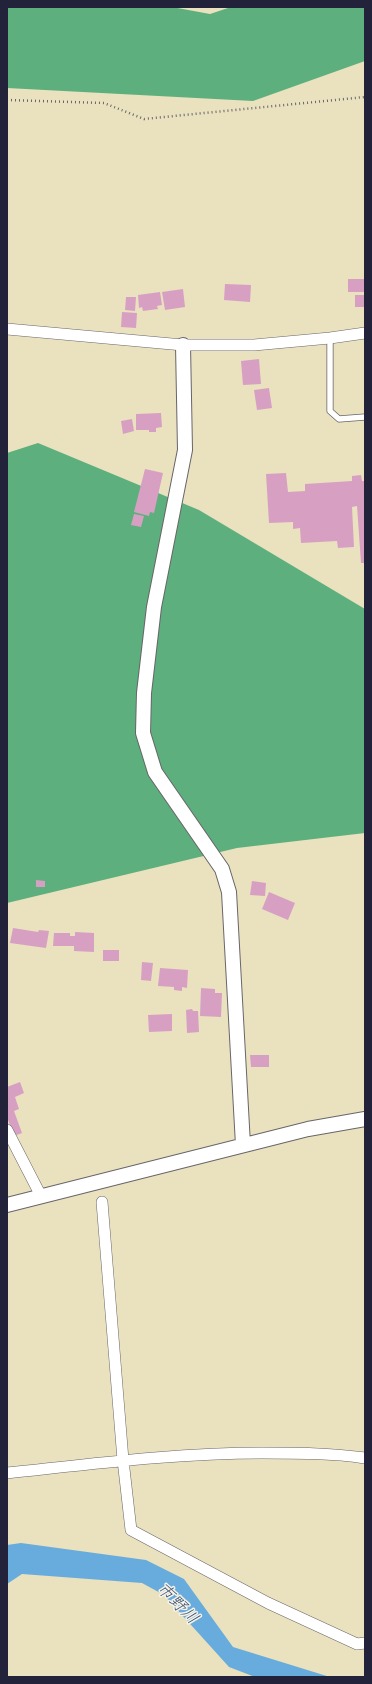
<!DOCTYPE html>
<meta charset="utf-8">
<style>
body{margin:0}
#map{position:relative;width:372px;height:1684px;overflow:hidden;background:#eae1bf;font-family:"Indie Flower",sans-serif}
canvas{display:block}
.frame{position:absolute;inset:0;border:8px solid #22223b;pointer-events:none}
</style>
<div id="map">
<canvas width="372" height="1684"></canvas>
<div class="frame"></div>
</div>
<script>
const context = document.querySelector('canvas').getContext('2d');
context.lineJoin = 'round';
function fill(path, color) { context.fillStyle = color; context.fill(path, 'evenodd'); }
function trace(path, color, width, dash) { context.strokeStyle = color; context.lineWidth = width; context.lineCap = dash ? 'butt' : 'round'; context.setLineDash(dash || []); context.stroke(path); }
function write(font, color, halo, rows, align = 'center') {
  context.font = font + ' "Indie Flower","Klee One",sans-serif'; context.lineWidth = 3; context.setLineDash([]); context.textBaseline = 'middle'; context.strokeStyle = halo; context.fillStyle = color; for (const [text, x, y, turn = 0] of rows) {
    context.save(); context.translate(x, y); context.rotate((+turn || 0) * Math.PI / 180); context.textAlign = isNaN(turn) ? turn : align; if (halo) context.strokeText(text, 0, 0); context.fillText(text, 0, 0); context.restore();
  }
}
fill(new Path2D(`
 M7,7H172L210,14L231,7H365V61L253,101L7,88Z
 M38,443L199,510L365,609V833L237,848L7,903V453Z`), '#5db07d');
fill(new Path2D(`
 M21,1543L146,1560L184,1579L233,1647L330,1677H255L229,1667L164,1595L142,1583L22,1574L7,1584V1545Z`), '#68acdd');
fill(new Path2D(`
 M348,279H365V292H348Z
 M225,284L251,285L250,302L224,300Z
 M183,289L185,307L165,310L162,292Z
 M160,292L162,305L157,306L158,309L143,311L142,307L139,308L138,295Z
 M355,295H365V307H355Z
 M126,297H136L135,311L125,310Z
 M122,312L137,313L136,328L121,327Z
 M259,359L261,384L243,385L241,361Z
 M269,388L272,408L257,410L254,390Z
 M161,413L162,427L156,428V432H149V430H136V414Z
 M132,419L134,431L123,434L121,421Z
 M145,469L163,473L154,513L150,512L149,516L134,512Z
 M286,473L288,492L305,491V484L352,481V476L361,475L362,481H365V563H361L357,506L352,507L354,547L338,548L337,541L301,543L300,528L293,529V522L269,523L266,474Z
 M134,514L144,516L141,527L131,525Z
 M36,880L45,881V887H36Z
 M252,881L266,883L265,896L250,895Z
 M269,892L295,903L288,920L262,909Z
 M13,928L38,932L39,930L49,931L46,948L10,943Z
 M75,932L94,933V952L74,951V946H53L54,933H70V936H75Z
 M103,950H119V961H103Z
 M142,962L153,963L151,981L141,980Z
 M160,968L188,970L187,988L182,987V991L174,990V987L158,986Z
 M201,988L215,989V993H222L221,1017L200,1016Z
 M192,1009L193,1011H198L199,1032L187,1033L186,1010Z
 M172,1014V1031L149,1032L148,1015Z
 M250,1055H269V1067H251Z
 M20,1082L24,1093L15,1097L19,1109L14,1111L22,1133L14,1136L7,1117V1087Z`), '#d7a0c3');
const service = new Path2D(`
 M330,338V411L339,419L365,417`);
const minor = new Path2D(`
 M7,329L183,345H254L330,338L365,333
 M7,1130L41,1196
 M102,1202L123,1460L131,1530L268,1603L357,1644L365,1643
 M7,1473C92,1464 176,1453 262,1453C296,1453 331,1453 365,1458`);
const tertiary = new Path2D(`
 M183,345L185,450L154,607L144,693L143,733L155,772L222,869L229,892L243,1145
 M7,1205L308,1129L365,1119`);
trace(service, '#686569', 7);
trace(minor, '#686569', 12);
trace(tertiary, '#686569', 16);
trace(new Path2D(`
 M7,100L104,103L144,119L365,97`), '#686569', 2.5, [1, 3]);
trace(service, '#fff', 5.5);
trace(minor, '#fff', 11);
trace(tertiary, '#fff', 14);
write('italic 17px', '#3a5274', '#f7f3e8', [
 ["市野川",176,1605,45]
]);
</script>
